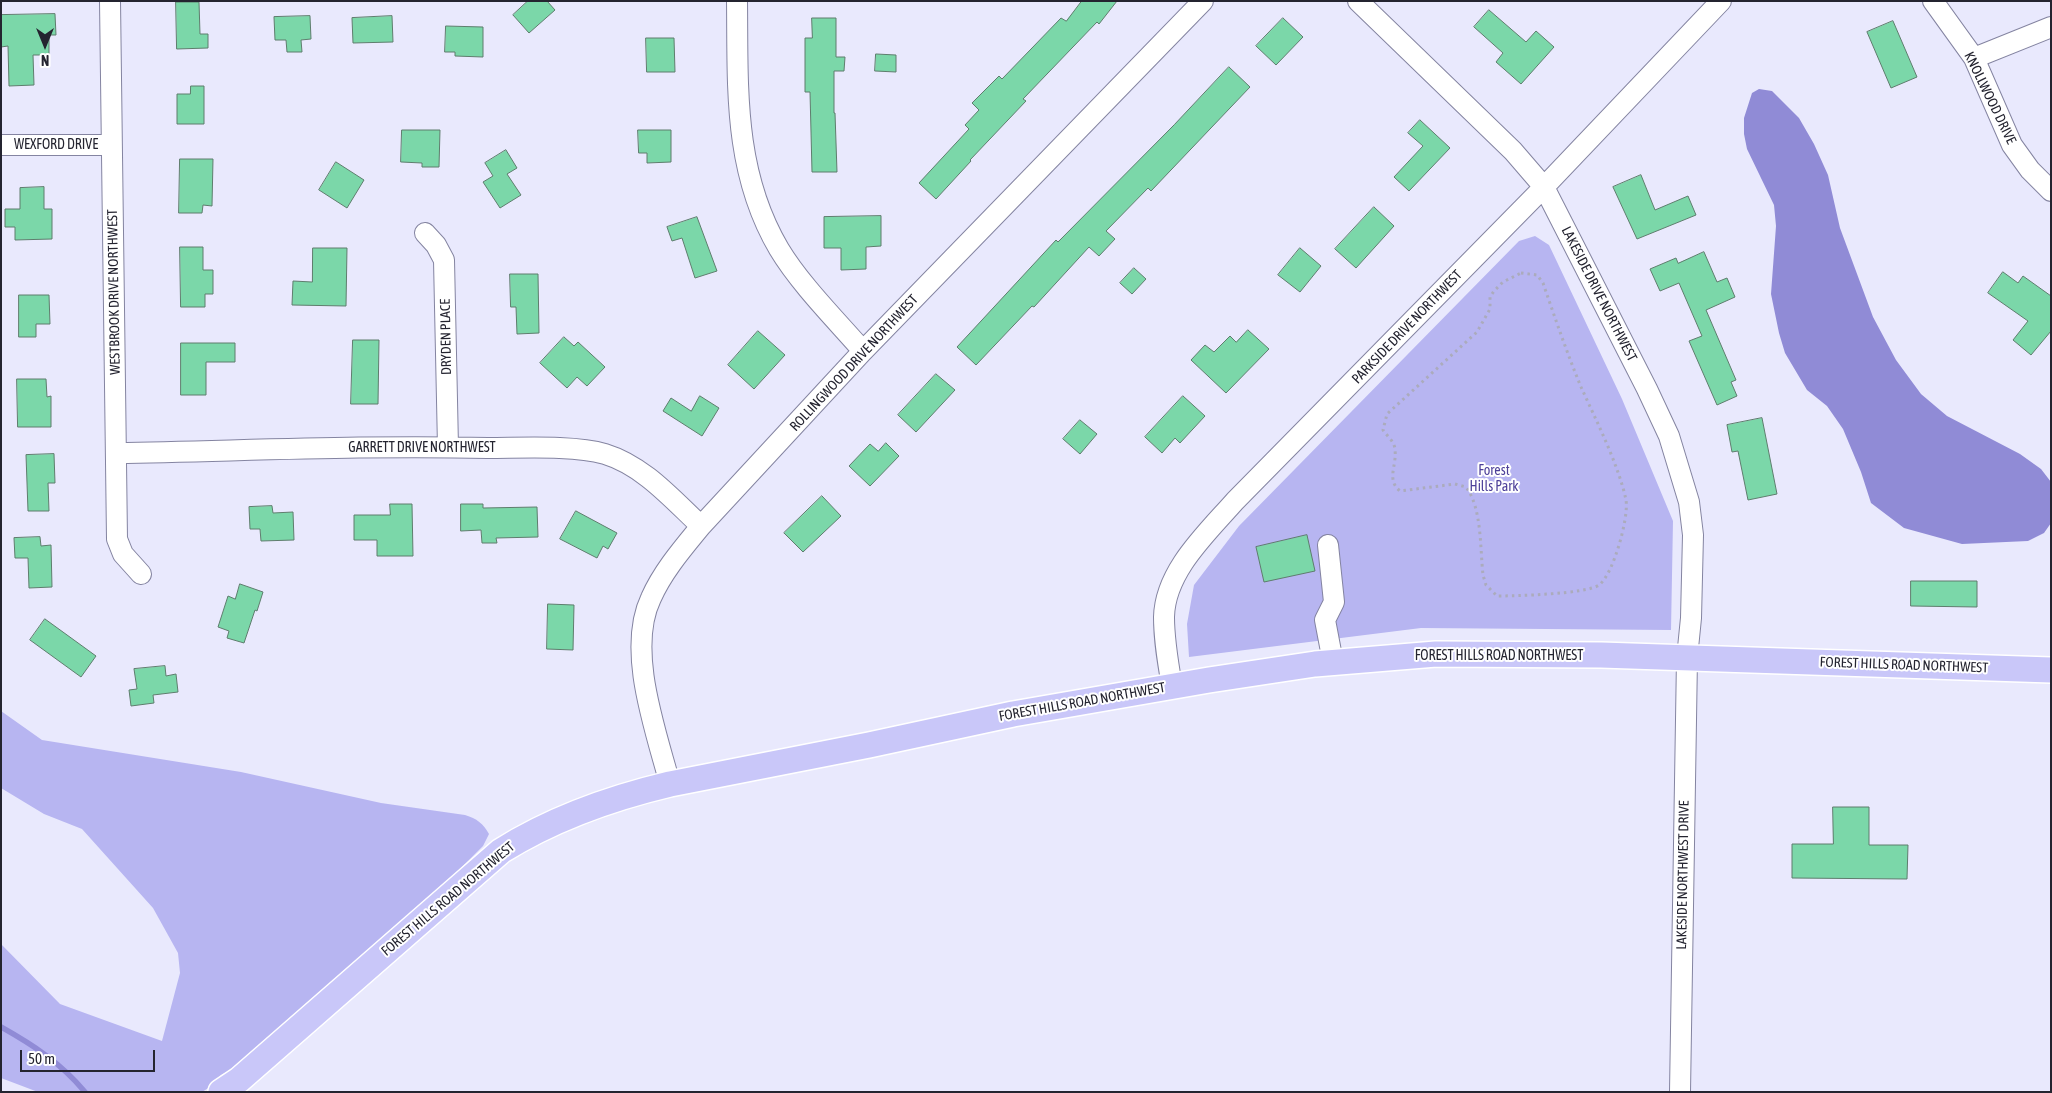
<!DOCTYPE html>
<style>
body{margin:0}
#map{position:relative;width:2052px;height:1093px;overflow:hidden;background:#e9e9fd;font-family:"Asap Condensed",sans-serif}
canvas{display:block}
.frame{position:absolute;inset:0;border:2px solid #242430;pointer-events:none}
.north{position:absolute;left:20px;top:20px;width:50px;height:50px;-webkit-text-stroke:4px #fff;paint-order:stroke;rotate:180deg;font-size:14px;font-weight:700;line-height:20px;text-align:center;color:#242430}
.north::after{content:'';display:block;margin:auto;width:18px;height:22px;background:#242430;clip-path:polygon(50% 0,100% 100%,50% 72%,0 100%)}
.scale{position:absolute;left:20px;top:1050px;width:135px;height:22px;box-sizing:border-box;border:2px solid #242430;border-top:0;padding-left:6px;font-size:15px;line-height:18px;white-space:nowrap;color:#242430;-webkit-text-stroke:4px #fff;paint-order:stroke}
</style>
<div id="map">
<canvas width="2052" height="1093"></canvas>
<div class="frame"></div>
<div class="north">N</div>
<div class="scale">50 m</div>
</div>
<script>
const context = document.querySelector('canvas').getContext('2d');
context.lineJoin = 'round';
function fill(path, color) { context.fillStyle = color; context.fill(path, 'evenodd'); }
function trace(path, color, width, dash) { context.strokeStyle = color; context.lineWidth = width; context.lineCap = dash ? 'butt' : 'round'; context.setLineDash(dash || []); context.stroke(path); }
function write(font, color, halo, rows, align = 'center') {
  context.font = font + ' "Asap Condensed",sans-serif'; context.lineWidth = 4; context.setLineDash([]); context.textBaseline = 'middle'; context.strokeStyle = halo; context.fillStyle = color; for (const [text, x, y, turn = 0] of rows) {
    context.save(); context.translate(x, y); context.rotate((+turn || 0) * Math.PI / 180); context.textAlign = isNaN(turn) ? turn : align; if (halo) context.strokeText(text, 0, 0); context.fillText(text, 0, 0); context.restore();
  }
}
fill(new Path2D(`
 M1535,236L1549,245L1622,399L1673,521L1671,630L1421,628L1189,657L1187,624L1194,585L1239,526L1519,241Z
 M1,711L42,740L241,772L381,803L465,815C477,819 483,823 489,834L483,846L434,895L385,936L247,1062L221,1075L210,1087L202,1092H38L1,1078V944L60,1004L162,1041L180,973L178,953L153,908L82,829L44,814L1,788Z`), '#b7b5f1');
fill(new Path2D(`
 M1759,89L1772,91L1799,118L1814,144L1828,175L1840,228L1873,317L1896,360L1921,394L1947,416L2020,454L2041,469L2051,482V523L2044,533L2028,541L1962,544L1904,528L1871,503L1861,472L1843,429L1827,406L1807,390L1785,353L1779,333L1771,294L1776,226L1774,205L1747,149L1744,134V118L1752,93Z`), '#908bd6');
trace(new Path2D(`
 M1,1027C33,1045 61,1063 85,1092`), '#908bd6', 5.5);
const building = new Path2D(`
 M528,1H547L555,10L529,33L513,15Z
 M1082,1H1117L1099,24L1097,22L1023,99L1026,101L970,160L971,161L936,199L919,183L969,129L965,125L979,110L972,103L999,76L1002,79L1061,18L1066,21Z
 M176,2H199L200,34H208V48L177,49Z
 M1489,10L1526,42L1536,31L1554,47L1521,84L1496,62L1503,53L1474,27Z
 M55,14L56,35H49V55H33L34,85L9,86L8,46L1,47V15Z
 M310,16L311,39L301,40L302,52H287L286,40H275L274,17Z
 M392,16L393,42L353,43L352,18Z
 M812,18H836V57H845L844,71H834V113H835L837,172H812L810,92H805V38H812Z
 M1283,18L1303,37L1276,65L1256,46Z
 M1893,21L1917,77L1891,88L1867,32Z
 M446,26L483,27V57L455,56V52H445Z
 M646,38H674L675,72H647Z
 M876,54L896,55V72L875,71Z
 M1229,67L1250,87L1151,191L1148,188L1106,231L1115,239L1099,256L1089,247L1034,307L1032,306L976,365L957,347L1056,240L1058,242L1174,125Z
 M191,86H204V124H177V94H190Z
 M1420,120L1450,148L1409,191L1394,177L1423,146L1408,133Z
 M402,130H440L439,167H422V163L401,162Z
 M638,130H671V162L647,163V153H639Z
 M506,150L517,168L507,174L521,195L500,208L483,182L493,176L485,163Z
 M180,159H213L212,206L203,205L202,213H179Z
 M336,162L364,180L347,208L319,190Z
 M1641,175L1655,210L1688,196L1696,215L1637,239L1613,187Z
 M44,187V209H52V239L15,240V227H5V209H20V188Z
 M1374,207L1394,226L1356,268L1335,249Z
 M881,216V246L866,247V269L841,270V248H824V217Z
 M697,217L717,271L695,278L682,238L672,241L667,227Z
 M180,247H203V270H213V294H205V307H181Z
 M313,248H347L346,306L292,305L293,281L312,282Z
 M1300,248L1321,266L1300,292L1278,275Z
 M1704,252L1717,282L1727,278L1735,297L1706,310L1736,380L1731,382L1737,396L1717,405L1689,341L1702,336L1679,283L1660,291L1650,269L1676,258L1678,263Z
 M1134,268L1146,279L1132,294L1120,283Z
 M2003,272L2018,283L2023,276L2051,296V331L2031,355L2013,340L2028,321L1988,293Z
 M510,274H538L539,333L517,334L516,307H511Z
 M19,295H49L50,324H36V337H19Z
 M1248,330L1269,349L1226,393L1191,360L1205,345L1214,352L1230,336L1236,342Z
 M758,331L785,355L754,389L728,365Z
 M564,337L574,346L578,342L605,367L587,386L577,377L567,388L540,363Z
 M353,340H379L378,404H351Z
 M181,343H235V362H206V395H181Z
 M936,374L955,390L916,432L898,415Z
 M17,379H46L47,397L51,396V427H18Z
 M700,396L719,408L702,436L663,411L671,398L691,411Z
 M1183,396L1205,416L1180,443L1175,438L1162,453L1145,437Z
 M1762,418L1777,494L1748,500L1738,451L1732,452L1727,425Z
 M1080,420L1097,434L1080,454L1063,439Z
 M886,443L899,456L870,486L849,466L870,444L878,451Z
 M54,454L55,483H48L49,511H28L26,455Z
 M822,496L841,516L803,552L784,533Z
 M390,504H412L413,556H377V540H354V515H390Z
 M461,504H483V508L537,507L538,537L496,538L497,543H482L481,530L461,531Z
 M272,506L273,513L293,512L294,540L261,541L260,529H250L249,507Z
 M576,511L617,533L608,549L603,546L597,558L560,539Z
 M1307,535L1315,571L1264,582L1256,547Z
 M40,537L41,546L51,545L52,587L29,588L28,558H15L14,538Z
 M1911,581H1977V607L1911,606Z
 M240,584L263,592L257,611L255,610L244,643L227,638L229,631L218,627L228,596L235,599Z
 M548,604L574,605L573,650L547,649Z
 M45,619L96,656L81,677L30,640Z
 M165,666L166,676L176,674L178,692L153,695L154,703L131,706L129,690L137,689L134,669Z
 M1833,807H1869V845H1908L1907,879L1792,878V844H1833Z`);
fill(building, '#7bd7a9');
trace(building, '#5e7d6d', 1);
const minor = new Path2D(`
 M110,1L117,539L123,554L141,574
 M737,1C738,87 733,171 779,249C800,284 836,320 863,351
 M1358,1L1513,151L1544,187L1647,389L1669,436L1689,502L1693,535L1691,618L1687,658L1680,1092
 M1933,1L1974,58L2012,145L2030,170L2051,191
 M1974,58L2051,27
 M1,145H111
 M425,233L436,245L444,260L448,447
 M117,453C240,451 364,445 488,448C522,448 574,445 605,454C644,466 672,499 701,526
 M1328,545L1334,602L1325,620L1333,662
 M1172,686C1168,663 1164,641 1164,617C1165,571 1207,533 1235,501L1544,187L1721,1
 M670,784C656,731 626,650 651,598C663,571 683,548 701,526L863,351L1203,1`);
const major = new Path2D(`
 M221,1092L239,1080L501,851C552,819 611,798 670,784L869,745L1013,714L1209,680L1315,664L1436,654L1601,655L2051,670`);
trace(minor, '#8484a1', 22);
trace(major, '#fff', 28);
trace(new Path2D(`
 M1521,273L1537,275L1543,283C1555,318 1567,353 1581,387C1596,420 1619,466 1626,500C1629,518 1613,575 1599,585C1587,594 1515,596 1497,596L1486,585L1483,575C1480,548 1482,508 1466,487L1455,484L1400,491C1386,480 1397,465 1395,450C1395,442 1387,436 1383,430L1387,414L1477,332L1490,309V297L1494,291L1503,282Z`), '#ababbc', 3, [2.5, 4]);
trace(minor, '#fff', 20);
trace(major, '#c9c7f9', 25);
write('14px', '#242430', '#fff', [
 ["KNOLLWOOD DRIVE",1990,98,64],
 ["WEXFORD DRIVE",56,145],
 ["WESTBROOK DRIVE NORTHWEST",114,292,-91],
 ["LAKESIDE DRIVE NORTHWEST",1599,294,63],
 ["PARKSIDE DRIVE NORTHWEST",1407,327,-46],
 ["DRYDEN PLACE",446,337,-91],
 ["ROLLINGWOOD DRIVE NORTHWEST",854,363,-47],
 ["GARRETT DRIVE NORTHWEST",422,448],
 ["FOREST HILLS ROAD NORTHWEST",1499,656],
 ["FOREST HILLS ROAD NORTHWEST",1904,665,2],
 ["FOREST HILLS ROAD NORTHWEST",1082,702,-10],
 ["LAKESIDE NORTHWEST DRIVE",1683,875,-89],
 ["FOREST HILLS ROAD NORTHWEST",448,899,-40]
]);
write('14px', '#4d4099', '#fff', [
 ["Forest",1494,471],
 ["Hills Park",1494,487]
]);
</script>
